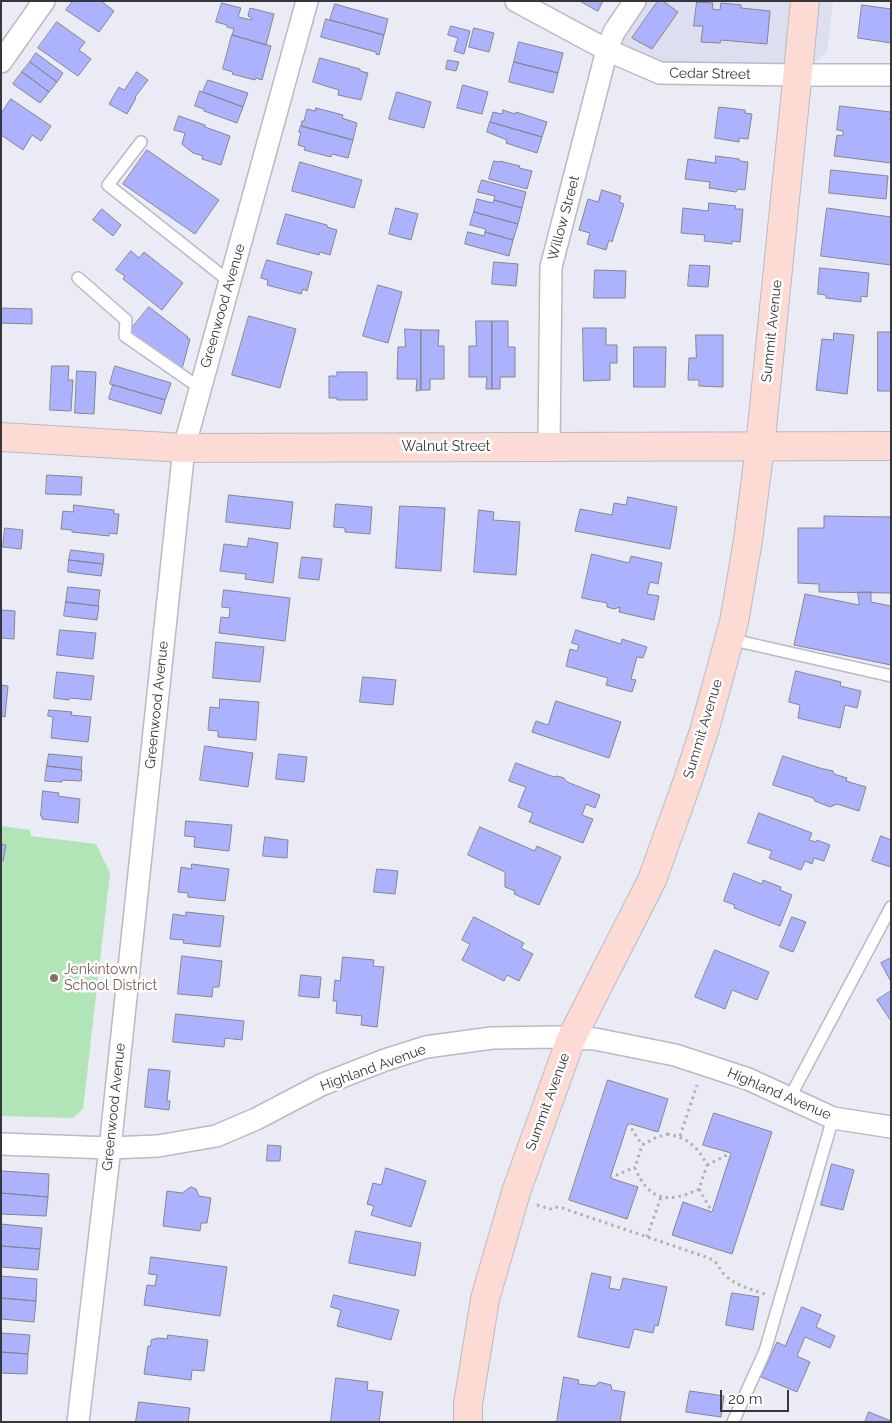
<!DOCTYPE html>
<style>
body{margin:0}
#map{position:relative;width:892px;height:1423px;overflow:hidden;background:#eaebf4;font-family:Raleway,sans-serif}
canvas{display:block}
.frame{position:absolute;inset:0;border:2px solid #36373a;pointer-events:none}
.scale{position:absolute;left:720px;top:1390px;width:69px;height:22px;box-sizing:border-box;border:2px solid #36373a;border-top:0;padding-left:6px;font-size:15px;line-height:18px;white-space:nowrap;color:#36373a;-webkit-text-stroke:4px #fff;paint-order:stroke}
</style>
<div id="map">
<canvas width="892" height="1423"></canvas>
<div class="frame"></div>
<div class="scale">20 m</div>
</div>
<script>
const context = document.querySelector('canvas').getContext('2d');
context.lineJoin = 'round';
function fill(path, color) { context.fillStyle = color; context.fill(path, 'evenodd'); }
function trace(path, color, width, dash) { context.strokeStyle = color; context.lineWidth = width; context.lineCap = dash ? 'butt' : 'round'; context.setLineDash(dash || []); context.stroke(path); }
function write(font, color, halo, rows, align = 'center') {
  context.font = font + ' Raleway,sans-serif'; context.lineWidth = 5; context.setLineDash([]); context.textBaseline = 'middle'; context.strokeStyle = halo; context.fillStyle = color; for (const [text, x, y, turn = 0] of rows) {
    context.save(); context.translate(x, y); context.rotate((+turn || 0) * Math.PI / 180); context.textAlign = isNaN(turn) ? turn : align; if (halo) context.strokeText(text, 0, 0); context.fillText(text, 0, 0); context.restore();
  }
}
fill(new Path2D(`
 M635,1H833L827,53L797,75L660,73L607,50Z`), '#dddeef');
fill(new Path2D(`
 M1,826L30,830L31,836L96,844L110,873L83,1109L73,1118L1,1116Z`), '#b1e5b7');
const building = new Path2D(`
 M73,1H101L114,11L99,32L66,10Z
 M580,1H603L598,11Z
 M658,1H663L678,12L652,49L632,38Z
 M697,2L713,3L712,9L720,10L721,3L741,5V8L770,11L767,44L721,40L720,43L701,42L703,26H694Z
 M222,3L241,8L238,17L252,20V18L248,16L250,8L274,14L266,45L232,35L234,29L227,27V25L216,22Z
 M335,4L388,19L384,35L330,20Z
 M862,5L891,9V43L858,38Z
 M326,19L384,35L379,55L376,54V52L321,37Z
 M57,22L85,42L79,50L91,59L78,76L38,48Z
 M451,26L470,31L464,54L454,51L458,38L448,35Z
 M474,28L494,33L489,52L469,47Z
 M232,35L271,46L262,80L256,78L255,80L232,74L233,72L223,69Z
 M519,42L563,53L558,73L514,62Z
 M36,53L63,73L57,82L30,62Z
 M320,58L360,69V71L368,73L361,100L338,95L339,90L313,82Z
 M448,60L459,62L456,71L446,69Z
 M30,62L57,82L49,92L22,72Z
 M514,62L558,73L553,93L509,82Z
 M22,72L49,92L40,103L13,84Z
 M137,72L148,80L135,97L136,98L127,114L109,104L119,87L124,90Z
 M208,80L248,93L243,107L203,92Z
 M463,85L488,92L482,114L457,108Z
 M200,91L243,107L237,123L204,111V109L195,106Z
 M397,92L431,102L424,128L389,119Z
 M11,99L51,126L41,141L32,135L23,150L1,135V114Z
 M840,106L891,112L890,120H891V163L834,156L837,135L843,136V131L837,130Z
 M719,107L745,110V113L752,114L748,139L739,138V142L715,138Z
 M316,108L343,115L342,118L357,123L353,140L301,126L302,121H304L307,109L315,111Z
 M503,110L515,114L516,112L547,122L542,137L490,122L493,112L502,114Z
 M179,116L205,125V127L230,136L221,165L202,159L203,156L193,153L182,144L185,133L174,130Z
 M490,122L542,137L537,153L506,143L507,140L487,132Z
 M301,126L353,140L348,158L332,154L331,157L304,150L305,147L298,145L301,132H299Z
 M147,150L219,200L195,234L123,184Z
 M716,156L739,159L740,161L748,162L745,190L738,189L736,192L709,188L710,182L685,179L688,159L715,163Z
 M494,161L499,162L500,161L520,166L519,168L532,171L527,189L489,179Z
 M300,162L362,180L354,208L292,191Z
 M831,170L888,176L886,199L829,193Z
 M482,180L526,192L522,208L494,200L495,196L478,192Z
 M602,190L621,196L619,202L624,204L612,242L609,240L606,250L587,244L590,233L579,230L588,199L598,202Z
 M477,199L493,203L494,200L522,208L518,224L474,212Z
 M709,203L736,206L735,209H743L740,242L732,241V244L704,241L705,235L681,233L683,208L708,211Z
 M396,208L418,214L411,240L389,234Z
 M827,208L891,217V265L821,256Z
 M102,209L121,225L113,236L93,220Z
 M474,212L518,224L513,240L485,232L486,229L470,225Z
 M286,214L327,225V227L337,230L330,255L320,252L319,255L277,244Z
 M468,232L484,236L485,232L513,240L509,256L465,244Z
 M131,251L139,258L144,252L183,283L162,310L123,279L125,276L116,270Z
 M267,260L312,272L307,291L303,289L301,294L267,285L268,280L261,278Z
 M494,262L518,264L516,286L492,284Z
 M690,265L710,266L708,287L688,286Z
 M820,268L869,273L867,297L861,296V302L826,298V295L818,294Z
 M595,270L626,271L625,298H594Z
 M378,285L402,292L388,343L363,336Z
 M149,307L188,337L187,338L190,339L182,369L172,365L129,332Z
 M1,308L32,309V324L1,323Z
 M249,316L296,329L280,388L232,375Z
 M476,321H492V389H486L487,377H469V346H476Z
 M492,321H508V347H515V377H500V389H492Z
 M583,328H606V345H617V363H610V380L584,381Z
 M405,329L421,330V390L416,391L417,379H397L398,347H405Z
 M421,330H439L438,346H444V379H430V390H421Z
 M878,332H891V391H878Z
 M834,333L854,335L847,394L816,390L822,339L833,340Z
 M696,335H723V387L699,386V380H688L689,358H696Z
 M634,347H666L665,387H634Z
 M52,366H69L68,380H73L71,411L50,410Z
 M115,366L171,383L165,400L110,384Z
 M77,371L96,372L94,414L75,413Z
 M337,372H367V400H337V398H329V376H337Z
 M113,385L165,400L161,414L109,399Z
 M47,475L82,477L81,495L46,494Z
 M229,495L293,502L290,529L226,522Z
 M628,497L677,507L670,549L575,531L580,509L612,515L614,503L626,505Z
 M891,503V593L819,592V584L798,583V528H824V516L890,517Z
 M336,504L372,507L370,534L345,532V528L334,527Z
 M74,505L114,510V514H119L117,534L109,533V536L72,532V530L61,529L63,511L73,512Z
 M400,506L445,508L441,571L396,568Z
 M479,510L494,512L493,520L520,522L516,575L474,572Z
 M5,528L23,530L21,549L3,547Z
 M249,538L278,543L273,583L245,579L246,574L220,571L224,544L247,547Z
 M71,550L104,554L103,564L69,560Z
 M592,554L629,563L631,556L662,563L658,584L650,582L647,594L659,596L654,620L619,612L620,607L614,609L607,607V603L582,598Z
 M302,557L322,559L319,580L299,578Z
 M69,560L103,564L101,576L68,572Z
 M68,587L100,590L98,606L66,602Z
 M224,590L290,598L285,641L219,633L221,617L229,618L230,608L222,607Z
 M858,592H871V602L891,606V665L794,645L805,594L859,605Z
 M66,602L99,606L97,620L64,616Z
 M1,610L15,611L14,639L1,638Z
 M60,630L96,633L93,659L57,655Z
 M576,630L621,644L622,639L647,647L643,658L637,657L631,679L636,680L632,692L606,685L608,678L566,666L570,649L577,651L579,645L572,643Z
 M216,642L264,647L260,682L213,678Z
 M796,671L841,682L840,686L861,691L857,708L845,705L840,728L798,718L800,705L789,702Z
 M57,672L94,676L91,700L70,698L69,700L54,698Z
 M363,677L396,680L393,705L360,702Z
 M1,685L8,686L5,717L1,716Z
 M220,699L259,702L256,740L218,737V731L208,730L210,707L219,708Z
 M556,701L621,722L609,758L532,732L536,721L548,725Z
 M49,710L72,712L71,715L91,717L88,742L51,738L53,717L48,716Z
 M205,746L253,753L248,787L200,780Z
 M49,754L82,757L81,770L47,766Z
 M279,754L307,757L304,782L276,779Z
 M783,756L823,769H825L833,771L834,774L847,778L846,781L866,787L859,811L837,804L830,807L815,801L813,798L773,785Z
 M516,763L554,777L557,776L564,778L567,782L600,795L595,808L586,804L582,815L593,819L583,843L529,822L533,813L518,807L526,787L509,781Z
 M47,766L82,770L81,781L62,780V782L45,781Z
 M43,791L59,793L58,796L80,799L78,823L42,819V816H41Z
 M759,813L812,833L809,840L816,842L817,840L830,845L824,861L814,858L812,864L805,861L801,870L769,858L772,851L748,843Z
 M186,821L232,825L229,851L194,847L195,837L185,836Z
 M480,827L535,851L537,846L561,857L539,905L514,894L515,891L505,887V872L468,855Z
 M881,836L891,840V867L872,861Z
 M265,837L288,840L287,858L263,856Z
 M1,844L6,845L3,861L1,860Z
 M192,864L229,869L225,901L188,897V893L178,892L181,867L191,869Z
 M377,869L398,871L395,894L374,892Z
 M734,873L762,884L763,880L781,887L780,890L792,895L780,926L734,908L735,905L724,901Z
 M186,912L224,916L220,947L183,943L184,940L170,939L173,914L186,916Z
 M474,917L524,943L521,948L533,954L519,981L507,975L504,981L462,960L470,944L462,940Z
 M792,917L806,922L793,952L780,947Z
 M715,950L769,972L757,1000L732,990L725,1009L695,997Z
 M182,956L222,961L219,987H213L212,997L178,994Z
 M343,957L374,960L373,966L384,967L377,1027L361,1025L362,1016L336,1013L337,1001H333L335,980L340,981Z
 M891,958V979L890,980L881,963Z
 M301,975L321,977L319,998L299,996Z
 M891,991V1021L877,1000Z
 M176,1014L244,1021L242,1040L225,1038L224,1047L173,1042Z
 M149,1069L170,1071L167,1101H170L169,1110L145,1107Z
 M608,1080L668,1099L658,1132L628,1123L610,1178L638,1187L627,1219L569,1200Z
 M714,1113L772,1132L732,1254L672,1235L683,1202L712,1212L731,1153L703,1145Z
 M268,1145L281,1146L280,1161H267Z
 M832,1164L854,1170L843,1210L821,1205Z
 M386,1168L426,1181L411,1227L371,1215L374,1206L367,1204L373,1183L381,1185Z
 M1,1171L49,1174L48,1197L1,1193Z
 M191,1187L196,1189L199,1196L211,1198L207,1223H201L200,1231L163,1226L167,1191L182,1193Z
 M1,1193L48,1197L46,1216L1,1214Z
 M1,1224L42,1228L40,1249L1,1246Z
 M356,1231L421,1243L415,1276L349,1263Z
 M1,1246L40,1249L38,1270L1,1267Z
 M151,1257L227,1267L220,1316L144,1305L147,1285L155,1286L157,1275L149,1274Z
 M592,1273L611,1277L609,1288L620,1290L623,1278L667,1287L658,1326L655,1325L653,1333L634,1329L629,1348L578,1337Z
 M1,1276L37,1279L36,1301L1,1298Z
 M732,1293L759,1297L753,1330L726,1325Z
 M334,1295L399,1310L391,1340L337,1326L341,1310L331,1307Z
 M1,1298L36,1301L34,1322L1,1319Z
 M802,1307L821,1315L816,1327L835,1336L830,1348L805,1337L797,1356L810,1362L797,1392L761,1377L777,1342L785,1346Z
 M1,1333L30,1335L28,1354L1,1352Z
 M168,1335L208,1340L204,1371L192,1370L191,1380L144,1374L148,1346H151V1340L158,1338L167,1339Z
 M1,1352L28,1354L27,1374L1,1373Z
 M564,1377L579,1380L578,1384L595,1386L599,1382L611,1385L612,1390L625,1392L620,1422H557Z
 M336,1378L368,1382L367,1390L383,1392L379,1422H331Z
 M690,1391L724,1396L721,1417L686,1412Z
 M139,1402L190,1408L188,1422H136Z
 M869,1412L891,1421V1422H865Z`);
fill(building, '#acb2fd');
trace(building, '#85868f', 1);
const lane = new Path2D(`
 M141,142L108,185L230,282
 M78,278L126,320L125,336L200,388
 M729,639L891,676
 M789,1099L891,907
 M733,1422L765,1351L833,1118`);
const street = new Path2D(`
 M516,1L607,50L660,73L797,75H891
 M1,62L44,1
 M549,446L551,267L607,50L614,32L635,1
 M1,1144L110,1148L158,1146L216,1136L256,1119L321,1085L385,1060L426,1047L492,1038L555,1037L595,1039L675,1055L748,1079L833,1118L891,1127
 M78,1422L110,1148L184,448L307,1`);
const secondary = new Path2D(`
 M1,437L184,448L891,446
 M468,1422V1404L485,1299L516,1192L571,1039L652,880L688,780L705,728L734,622L748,540L760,447L805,1`);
trace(lane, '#b9bac3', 14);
trace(street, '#b9bac3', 24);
trace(secondary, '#b9bac3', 30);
trace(new Path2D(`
 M628,1123L642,1145
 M667,1134C688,1138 697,1146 707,1165L699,1189C668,1204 649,1201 635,1168L642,1145L655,1138Z
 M680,1136L697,1085
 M707,1165L731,1153
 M610,1178L635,1167
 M699,1189L712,1212
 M537,1205L550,1209L555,1207L562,1208L709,1258C721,1264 717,1268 725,1275C736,1286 751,1289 765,1294
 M647,1237L661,1197`), '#afb0b7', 3, [2.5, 4]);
trace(lane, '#fff', 11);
trace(street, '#fff', 21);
trace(secondary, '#fcdbd4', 28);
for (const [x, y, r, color] of [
 [54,978,5,"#8d6e63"]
]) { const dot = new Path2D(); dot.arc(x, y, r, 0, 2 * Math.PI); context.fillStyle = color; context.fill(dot); trace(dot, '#fff', 2); }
write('14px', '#36373a', '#fff', [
 ["Cedar Street",710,74,1],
 ["Willow Street",564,218,-75],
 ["Greenwood Avenue",223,306,-74],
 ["Summit Avenue",772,331,-84],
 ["Walnut Street",446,447],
 ["Greenwood Avenue",157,705,-84],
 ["Summit Avenue",703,729,-73],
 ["Highland Avenue",373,1068,-20],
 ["Highland Avenue",779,1094,23],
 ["Summit Avenue",548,1102,-70],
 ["Greenwood Avenue",114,1107,-84]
]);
write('14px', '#785e54', '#fff', [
 ["Jenkintown",64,970],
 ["School District",64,986]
], 'left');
</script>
